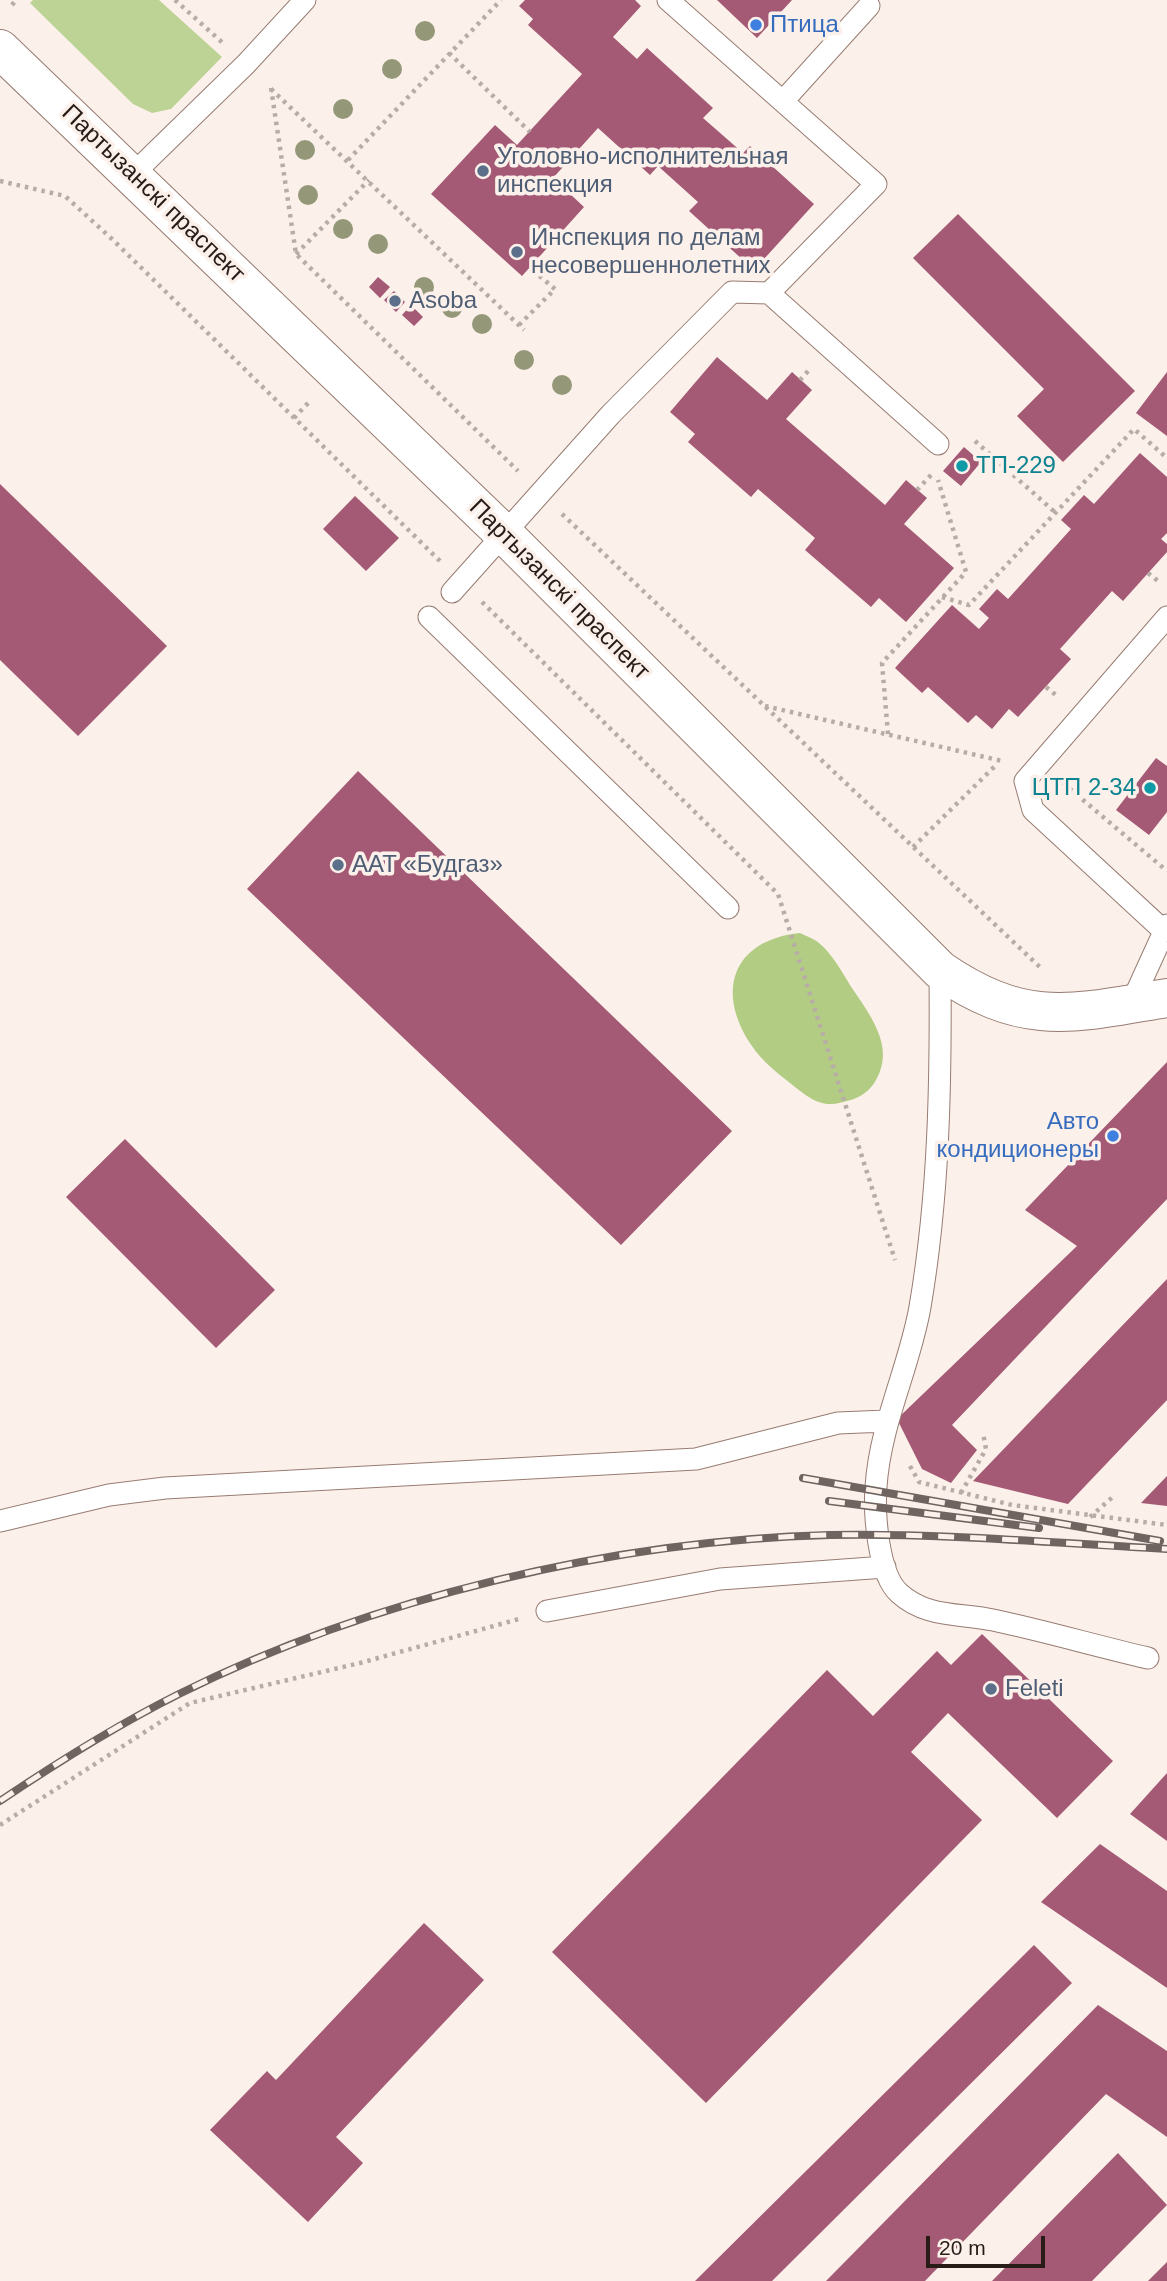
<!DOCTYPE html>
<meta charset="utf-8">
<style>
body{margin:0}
#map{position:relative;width:1167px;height:2281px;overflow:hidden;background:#fcf0eb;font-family:Helvetica,sans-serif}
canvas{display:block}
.scale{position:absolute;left:926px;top:2236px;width:119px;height:32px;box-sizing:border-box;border:4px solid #271c18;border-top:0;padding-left:9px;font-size:21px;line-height:24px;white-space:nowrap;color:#271c18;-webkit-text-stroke:5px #fcf0eb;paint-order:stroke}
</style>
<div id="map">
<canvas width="1167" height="2281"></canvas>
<div class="scale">20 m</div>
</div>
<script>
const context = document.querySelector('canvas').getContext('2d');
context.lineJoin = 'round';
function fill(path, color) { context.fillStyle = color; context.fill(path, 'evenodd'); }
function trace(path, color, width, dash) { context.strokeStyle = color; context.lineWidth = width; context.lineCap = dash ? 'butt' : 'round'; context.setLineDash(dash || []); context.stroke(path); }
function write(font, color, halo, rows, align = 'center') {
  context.font = font + ' Helvetica,sans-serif'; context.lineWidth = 7; context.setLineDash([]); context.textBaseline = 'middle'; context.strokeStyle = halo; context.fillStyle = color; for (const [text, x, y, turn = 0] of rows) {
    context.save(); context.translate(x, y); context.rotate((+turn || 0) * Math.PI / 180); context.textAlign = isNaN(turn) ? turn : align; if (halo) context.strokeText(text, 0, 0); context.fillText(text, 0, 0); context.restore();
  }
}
fill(new Path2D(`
 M33,0H159L222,57L171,109L152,113L133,104L30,3Z`), '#bcd395');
fill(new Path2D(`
 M800,933C806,936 813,938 819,943C832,954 841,970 850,985C869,1014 896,1046 876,1080C870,1091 860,1098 847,1101C842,1102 836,1104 832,1104C815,1105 802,1092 790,1083C777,1073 761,1060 752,1046C715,992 732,940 800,933Z`), '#b2cd83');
fill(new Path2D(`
 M525,0H635L641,6L613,37L637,59L647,48L713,108L703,118L743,153L750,146L814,204L754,270L689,211L698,202L658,166L650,175L598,128L553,178L584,207L522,276L431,194L495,125L517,145L582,74L528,25L533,19L519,6Z
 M717,0H792L757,38Z
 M958,214L1135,391L1063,462L1017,416L1044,389L913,258Z
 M378,277L390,287L380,298L369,287Z
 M394,291L405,302L396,312L384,300Z
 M411,305L423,317L414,326L402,315Z
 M717,357L767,400L792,372L812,390L786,419L885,505L906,480L927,498L904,524L954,568L906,622L879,598L871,607L805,550L815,538L758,489L751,497L688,442L695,434L670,412Z
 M1167,372V436L1136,413Z
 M964,447L981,462L961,486L943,471Z
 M1140,453L1167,477V533L1161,539L1167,544V552L1123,601L1112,591L1060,649L1071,659L1018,717L1009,709L992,729L976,715L968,723L928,687L922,693L895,668L952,605L979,629L989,618L979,609L997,589L1008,599L1071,529L1061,520L1084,495L1094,504Z
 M0,484L167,646L78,736L0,660Z
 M355,496L399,538L366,571L323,529Z
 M1156,758L1167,766V812L1149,835L1116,810Z
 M358,771L732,1131L621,1245L247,889Z
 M1167,1062V1199L952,1425L977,1450L951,1483L922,1469L897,1419L1077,1246L1025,1210Z
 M125,1139L275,1290L216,1348L66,1197Z
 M1167,1279V1400L1068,1504L973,1481Z
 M1167,1476V1506L1141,1503Z
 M982,1634L1113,1761L1057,1818L948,1713L911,1752L982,1820L706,2103L552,1952L827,1670L873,1716L937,1651L951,1665Z
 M1167,1773V1841L1130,1814Z
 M1100,1844L1167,1891V1988L1041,1902Z
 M424,1923L484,1980L336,2137L363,2163L308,2222L210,2130L267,2071L276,2080Z
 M1034,1945L1072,1983L772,2281H695Z
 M1098,2005L1167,2051V2137L1106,2094L925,2281H826Z
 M1118,2153L1167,2205L1092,2281H992Z
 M1167,2262V2281H1148Z`), '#a45974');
const lane = new Path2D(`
 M668,0L876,184L769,293
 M784,100L869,6
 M133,174L246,64L305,0
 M452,592L611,414L732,292L769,293L938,444
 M429,617L728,908
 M1164,931L1033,810L1025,781L1167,617
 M940,970C941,1084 939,1195 920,1307C909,1369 880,1424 876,1487C874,1514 878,1574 899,1593C926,1618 960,1613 993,1620C1045,1631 1096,1646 1148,1658
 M1131,1004L1167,925
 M0,1521L109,1495L165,1488L696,1459L838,1423L886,1421
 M547,1611L720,1579L885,1567`);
const street = new Path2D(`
 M0,49L503,533L940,970C1025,1028 1071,1014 1167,998`);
trace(lane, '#977c71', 23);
trace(street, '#977c71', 40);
trace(new Path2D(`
 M175,0L224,44
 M12,5L16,0
 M449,53L530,132
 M271,88L296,254L518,471
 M271,89L524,330
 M348,160L501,0
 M0,181L65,196L112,239L441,562
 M296,254L369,180
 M519,325L555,289L529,267
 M800,380L809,370
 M294,418L310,401
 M975,441L1057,514
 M917,490L932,474
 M562,514L1043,970
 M1148,573L1158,581
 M942,597L969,605L1134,429L1167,458
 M482,602L778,894L895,1260
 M1046,687L1057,696
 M765,706L1002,761
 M888,734L882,663L966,572L938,480
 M1063,783L1167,871
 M913,847L997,764
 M910,1466L919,1482L1012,1505L1167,1525
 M961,1493L986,1449L983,1433
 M1090,1517L1115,1495
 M0,1825L190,1703L360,1663L519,1619`), '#b8aca7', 4.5, [3.5, 5]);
trace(lane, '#fff', 21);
trace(street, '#fff', 38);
const rail = new Path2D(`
 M803,1478L1160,1541
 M829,1501L1039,1528
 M0,1801C58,1762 117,1725 179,1694C371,1598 615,1540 830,1535C942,1533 1055,1543 1167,1549`);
trace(rail, '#6f6460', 8);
trace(rail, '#fcf0eb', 5, [16]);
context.fillStyle = '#949879';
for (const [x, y] of [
 [425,31],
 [392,69],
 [343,109],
 [305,150],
 [308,195],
 [343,229],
 [378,244],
 [424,287],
 [452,308],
 [482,324],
 [524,360],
 [562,385]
]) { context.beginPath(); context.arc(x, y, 10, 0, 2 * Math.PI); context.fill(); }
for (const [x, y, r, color] of [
 [756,25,7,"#3f7fe0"],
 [483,171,7,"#5c6f8a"],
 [517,252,7,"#5c6f8a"],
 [395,301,7,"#5c6f8a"],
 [962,466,7,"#0f9aa8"],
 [1150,788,7,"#0f9aa8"],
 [338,865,7,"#5c6f8a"],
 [1113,1136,7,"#3f7fe0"],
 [991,1689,7,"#5c6f8a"]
]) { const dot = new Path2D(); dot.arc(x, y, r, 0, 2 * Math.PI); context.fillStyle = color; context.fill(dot); trace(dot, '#fcf0eb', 2.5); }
write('24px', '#366cbe', '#fcf0eb', [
 ["Птица",770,25],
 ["Авто",1099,1122,"right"],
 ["кондиционеры",1099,1150,"right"]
], 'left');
write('24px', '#4e5e75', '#fcf0eb', [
 ["Уголовно-исполнительная",497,157],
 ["инспекция",497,185],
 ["Инспекция по делам",531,238],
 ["несовершеннолетних",531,266],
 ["Asoba",409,301],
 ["ААТ «Будгаз»",352,865],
 ["Feleti",1005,1689]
], 'left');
write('24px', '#271c18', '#fcf0eb', [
 ["Партызанскі праспект",153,194,44],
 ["Партызанскі праспект",559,590,45]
]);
write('24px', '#0d838f', '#fcf0eb', [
 ["ТП-229",976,466],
 ["ЦТП 2-34",1136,788,"right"]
], 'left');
</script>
